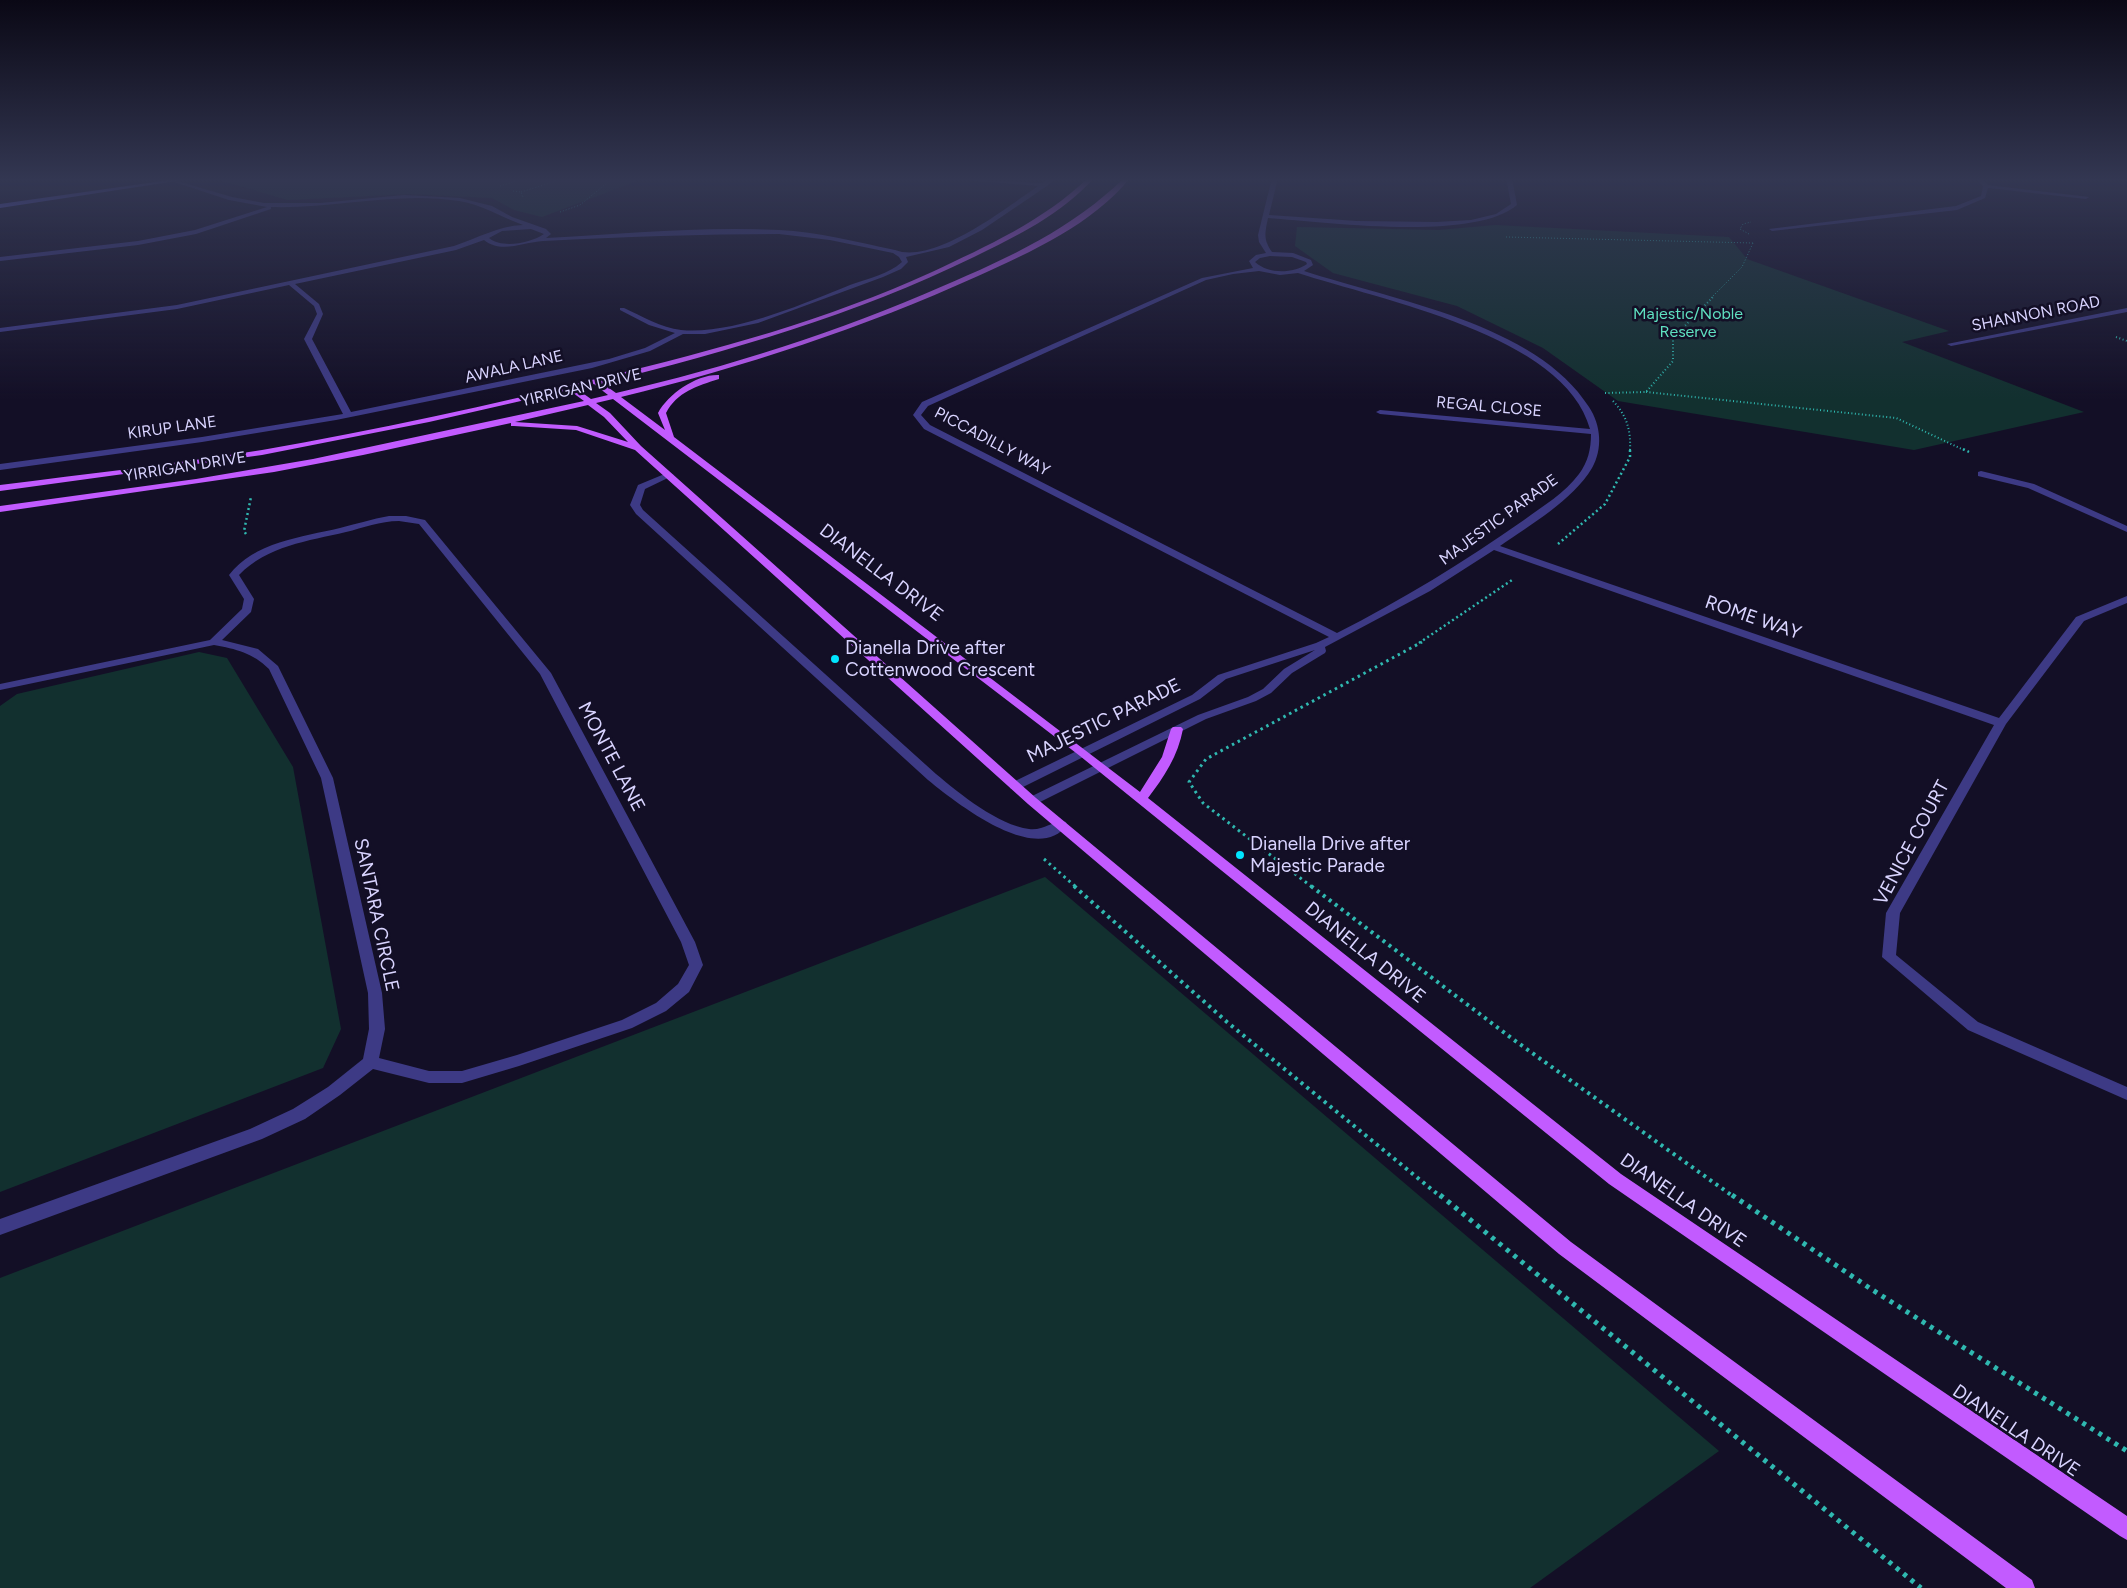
<!DOCTYPE html>
<style>
body{margin:0}
canvas{display:block;background:#130f26}
</style>
<canvas width="2127" height="1588"></canvas>
<script>
const context = document.querySelector('canvas').getContext('2d');
context.lineJoin = 'round';
function fill(path, color) { context.fillStyle = color; context.fill(path, 'evenodd'); }
function trace(path, color, width, dash) { context.strokeStyle = color; context.lineWidth = width; context.lineCap = dash ? 'butt' : 'round'; context.setLineDash(dash || []); context.stroke(path); }
function write(font, color, halo, rows, align = 'center') {
  context.font = font + ' Figtree,sans-serif'; context.lineWidth = 5; context.setLineDash([]); context.textBaseline = 'middle'; context.strokeStyle = halo; context.fillStyle = color; for (const [text, x, y, turn = 0] of rows) {
    context.save(); context.translate(x, y); context.rotate((+turn || 0) * Math.PI / 180); context.textAlign = isNaN(turn) ? turn : align; if (halo) context.strokeText(text, 0, 0); context.fillText(text, 0, 0); context.restore();
  }
}
fill(new Path2D(`
 M227,178H633L637,181L542,217L514,210L492,198L409,194L288,200L218,180Z
 M1495,225L1729,237L1747,259L1949,331L1902,342L2084,412L1914,450L1618,401L1543,348L1457,306L1333,273L1295,246L1297,227L1439,230Z
 M199,652L227,658L293,767L341,1029L323,1068L0,1192V706L17,694Z
 M1045,877L1719,1451L1530,1588H0V1278Z`), '#12302f');
trace(new Path2D(`
 M500,186L527,178
 M513,191L521,192L523,197
 M521,192L566,178
 M560,212L580,205L613,178
 M1749,234L1740,229L1743,224L1751,222
 M1506,237L1753,243
 M1711,298L1742,267L1753,243`), '#2fb8b0', 1, [1, 2]);
trace(new Path2D(`
 M2116,337L2127,341
 M1646,392L1896,418L1966,451
 M1605,393L1646,392L1673,361V338L1713,297
 M1613,401C1627,416 1631,430 1630,451`), '#2fb8b0', 2, [1, 2.5]);
trace(new Path2D(`
 M1963,449L1969,452
 M246,534L244,531L251,497
 M1558,544L1605,504L1630,457V449
 M1419,643L1512,580`), '#2fb8b0', 2.5, [2, 3]);
trace(new Path2D(`
 M1044,859L1076,887
 M1312,887L1203,803L1189,782L1206,759L1422,642`), '#2fb8b0', 3, [2.5, 4]);
trace(new Path2D(`
 M1074,886L1227,1022L1441,1197
 M1311,886L1514,1040L1734,1197`), '#2fb8b0', 4, [3, 4.5]);
trace(new Path2D(`
 M1440,1195L1921,1588
 M1732,1195L1871,1289L2127,1451`), '#2fb8b0', 5, [4, 5.5]);
fill(new Path2D(`
 M667,473L674,475L645,489L640,505L643,510L936,774C960,794 998,825 1029,829C1045,831 1054,819 1066,822L1067,825C1036,867 954,801 928,780L636,514L630,505L638,485Z`), '#3d3a85');
fill(new Path2D(`
 M941,178L1042,183L1050,178H1056L1047,186L982,230L949,247L906,257L908,262L901,269L883,277L758,323L705,334H683L650,351L592,368L336,420L202,442L0,470V464L202,437L343,414L304,339L317,314L314,306L289,285L177,309L0,332V328L177,305L454,246C478,238 498,226 523,225C501,217 483,205 459,201C397,191 334,209 271,207V209L196,234L138,245L0,261V257L138,241L195,230L267,207L229,200L174,182V180L232,197L264,203H320L404,195L460,198L492,206L512,217L546,229L551,234L546,238C623,234 702,226 779,230C818,232 857,242 895,250C934,265 1006,208 1038,186ZM531,229L544,234C531,243 502,249 489,238L502,231ZM779,234L830,240L893,253L899,257L902,262C889,274 867,279 850,285C803,304 732,335 681,330C661,328 642,316 624,308H620V310L649,325L675,333L645,348L609,359L351,412L312,339L323,314L319,304L295,284L456,250L484,240C501,254 524,242 543,241C622,237 700,234 779,234Z
 M1272,178H1278L1269,215L1357,221L1436,222L1471,220L1496,214L1511,204L1506,178H1512L1517,205C1474,242 1325,222 1268,218C1265,233 1263,239 1272,252L1293,253L1311,260L1313,265L1304,271C1393,300 1537,324 1589,407C1601,425 1603,449 1592,468C1573,500 1530,525 1500,546L1999,718L2076,617L2127,596V603L2084,621L2006,724L1900,913L1896,955L1978,1022L2127,1087V1100L1968,1030L1882,957L1886,913L1994,725L1494,550L1430,591L1325,647L1326,651L1325,653L1292,673L1271,693L1256,701L1206,719L1036,804L1032,805L1026,801L1028,798L1198,715L1248,697L1263,689L1284,669L1315,650L1226,679L1200,699L1019,789H1011L1009,786L1011,783L1192,695L1218,675L1316,643L1329,637L924,429L913,415L922,402L1202,278L1253,268L1249,261L1256,255L1266,253L1259,242L1258,235ZM1270,256L1292,257L1306,262L1307,264C1292,274 1268,274 1255,262L1260,258ZM1259,271L1280,275L1298,273C1380,300 1565,335 1590,429L1380,410L1376,412L1380,414L1591,434C1591,449 1588,462 1579,474C1565,493 1543,506 1524,520C1464,562 1402,600 1337,633L930,425L921,415L928,406L1206,280L1233,274Z
 M1975,178H1981L1988,185L2089,197L2086,199L1988,188L1985,198L1957,210L1772,231L1769,229L1956,206L1981,196L1983,186Z
 M2127,308V312L1951,346L1947,344Z
 M1981,471L2034,484L2127,526V532L2028,488L1978,476V472Z
 M389,516H406L425,520L551,673L695,942L703,965L689,992L666,1011L632,1028L519,1066L462,1083H429L373,1069L340,1095L305,1119L262,1139L0,1235V1219L250,1129L293,1109L328,1087L363,1059L369,1029L368,993L321,778L269,669C253,653 236,649 214,645L0,690V684L210,640L242,609L244,599L229,575C254,542 302,537 340,528C356,524 372,519 389,516ZM399,521L419,524L540,674L681,942L689,965L678,984L656,1003L622,1020L517,1055L462,1071H429L379,1058L385,1029L382,993L333,778L278,666L258,649L222,640L251,612L254,599L239,575C267,546 308,541 346,532C363,528 380,521 399,521Z`), '#3d3a85');
fill(new Path2D(`
 M183,178H196L0,208V204Z`), '#6f6bff');
fill(new Path2D(`
 M1088,178H1094C1062,214 1017,236 974,257C855,315 730,351 602,383L616,393C728,367 838,332 943,286C1009,258 1073,228 1124,178H1130C1093,224 1031,252 978,276C863,328 744,367 621,397L665,430L658,413C668,394 697,374 719,375V379C697,386 677,392 666,413L674,437L1140,792L1162,757L1171,729L1173,727H1181L1183,729C1178,756 1164,777 1148,798L1621,1174L2127,1516V1540L2120,1536L1609,1184L1080,756L613,399L596,403L610,413L641,446L1036,798L1571,1242L2032,1580L2035,1588H2006L1559,1254L1028,804L635,450L576,430L514,426H511V423L363,455L274,472L0,512V506L196,479L313,459L584,401L569,390L429,422L262,455L0,491V485C87,474 175,464 262,450C377,430 491,405 604,377C716,350 827,320 932,272C987,246 1043,221 1088,178ZM594,384L608,395L591,399L577,389ZM588,405L604,417L628,442L577,426L515,422Z`), '#c25bff');
const sky = context.createLinearGradient(0, 0, 0, 400);
sky.addColorStop(0, '#0a0815');
sky.addColorStop(0.45, '#333752');
sky.addColorStop(1, '#33375200');
context.fillStyle = sky;
context.fillRect(0, 0, 2127, 400);
for (const [x, y, r, color] of [
 [835,659,5,"#00e5ff"],
 [1240,855,5,"#00e5ff"]
]) { const dot = new Path2D(); dot.arc(x, y, r, 0, 2 * Math.PI); context.fillStyle = color; context.fill(dot); trace(dot, '#130f26', 2); }
write('16px', '#5fe0c0', '#130f26', [
 ["Majestic/Noble",1688,314],
 ["Reserve",1688,332]
]);
write('16px', '#d9d4ff', '#130f26', [
 ["SHANNON ROAD",2036,314,-11],
 ["AWALA LANE",514,367,-13],
 ["YIRRIGAN DRIVE",581,388,-13],
 ["REGAL CLOSE",1489,407,5],
 ["KIRUP LANE",172,428,-8],
 ["PICCADILLY WAY",992,442,28],
 ["YIRRIGAN DRIVE",185,467,-9],
 ["MAJESTIC PARADE",1499,520,-36]
]);
write('19px', '#d9d4ff', '#130f26', [
 ["DIANELLA DRIVE",881,573,37],
 ["ROME WAY",1753,618,19],
 ["MAJESTIC PARADE",1104,721,-26],
 ["MONTE LANE",611,757,62],
 ["VENICE COURT",1912,843,-62],
 ["SANTARA CIRCLE",376,915,78],
 ["DIANELLA DRIVE",1365,953,39],
 ["DIANELLA DRIVE",1683,1201,35],
 ["DIANELLA DRIVE",2016,1431,34]
]);
write('19px', '#d9d4ff', '#130f26', [
 ["Dianella Drive after",845,648],
 ["Cottenwood Crescent",845,670],
 ["Dianella Drive after",1250,844],
 ["Majestic Parade",1250,866]
], 'left');
</script>
